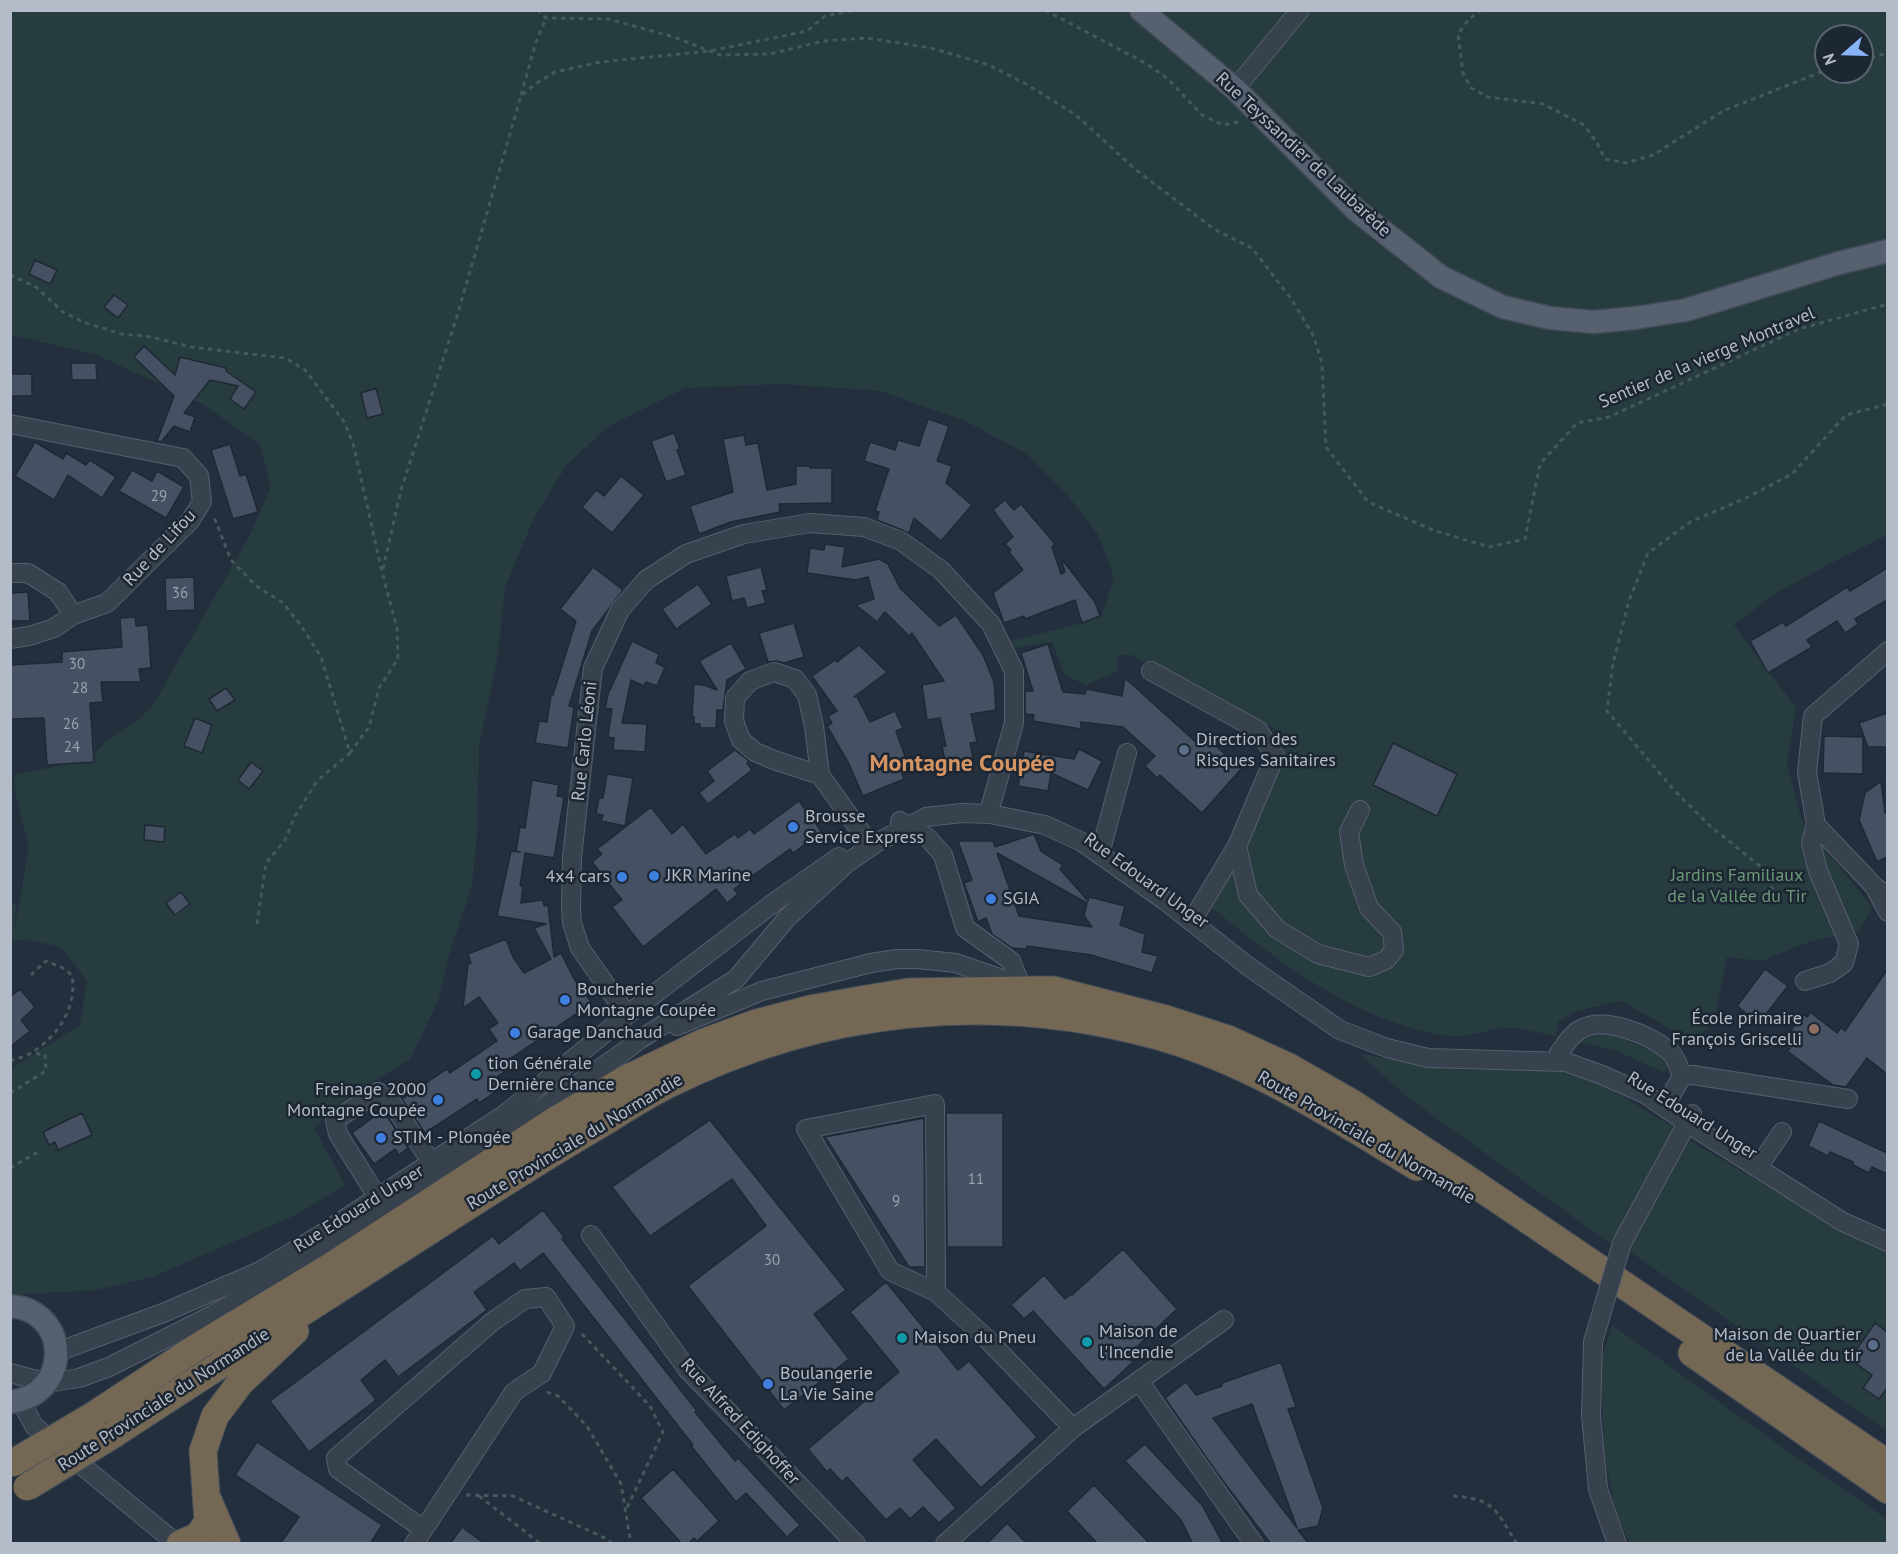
<!DOCTYPE html>
<meta charset="utf-8">
<style>
body{margin:0}
#map{position:relative;width:1898px;height:1554px;overflow:hidden;background:#242f3e;font-family:"PT Sans",sans-serif}
canvas{display:block}
.frame{position:absolute;inset:0;border:12px solid #b4bcc9;pointer-events:none}
.north{position:absolute;left:1814px;top:24px;width:60px;height:60px;box-sizing:border-box;background:#1d2633;border:2px solid #59626f;border-radius:50%;rotate:250deg;font-size:16px;font-weight:700;line-height:24px;text-align:center;color:#b4bcc9}
.north::after{content:'';display:block;margin:auto;width:21px;height:27px;background:#8ab4f8;clip-path:polygon(50% 0,100% 100%,50% 72%,0 100%)}
</style>
<div id="map">
<canvas width="1898" height="1554"></canvas>
<div class="frame"></div>
<div class="north">N</div>
</div>
<script>
const context = document.querySelector('canvas').getContext('2d');
context.lineJoin = 'round';
function fill(path, color) { context.fillStyle = color; context.fill(path, 'evenodd'); }
function trace(path, color, width, dash) { context.strokeStyle = color; context.lineWidth = width; context.lineCap = dash ? 'butt' : 'round'; context.setLineDash(dash || []); context.stroke(path); }
function write(font, color, halo, rows, align = 'center') {
  context.font = font + ' "PT Sans",sans-serif'; context.lineWidth = 5; context.setLineDash([]); context.textBaseline = 'middle'; context.strokeStyle = halo; context.fillStyle = color; for (const [text, x, y, turn = 0] of rows) {
    context.save(); context.translate(x, y); context.rotate((+turn || 0) * Math.PI / 180); context.textAlign = isNaN(turn) ? turn : align; if (halo) context.strokeText(text, 0, 0); context.fillText(text, 0, 0); context.restore();
  }
}
fill(new Path2D(`
 M10,11H1887V535L1829,564L1775,594L1734,625L1796,708L1787,765L1802,821L1872,907L1859,931L1811,941L1761,961L1727,957L1713,1024L1695,1039L1671,1029L1621,1001L1576,1011L1558,1022L1556,1036C1540,1033 1522,1028 1506,1028C1489,1029 1473,1036 1456,1036C1441,1036 1425,1032 1411,1028C1336,1006 1273,957 1212,908L1273,782L1286,744L1279,731L1132,655H1118L1117,671L1086,685L1065,675L1052,642L1010,649L1012,641L1082,623L1102,615L1114,578L1099,536L1069,497L1027,454L965,421L880,391L783,384L685,388L607,427L566,466L533,520L505,588L497,660L479,746L477,834L472,886L449,955L438,1001L410,1059L347,1098L314,1128L345,1185L296,1215L152,1277L95,1290L11,1295V1069L80,1025L87,981L61,947L35,941L14,940L11,944V903L16,904L15,927L29,847L16,796L14,775L87,760L109,739L136,722L153,705L249,537L271,487L260,444L201,403L97,355L11,335ZM1826,36H1862V72H1826Z
 M1616,1035L1664,1057L1663,1062L1668,1064L1665,1073L1617,1051L1578,1042L1581,1036Z
 M1360,1054L1447,1069L1476,1070L1508,1066L1544,1067L1592,1078L1676,1129L1611,1244L1407,1097Z
 M1690,1141L1823,1219L1887,1252V1431L1632,1253L1630,1237Z
 M1612,1325L1806,1464L1887,1519V1543H1630L1616,1512L1605,1460L1600,1364Z`), '#263c3f');
const building = new Path2D(`
 M35,260L57,270L50,284L29,274Z
 M114,295L128,305L118,318L104,307Z
 M144,346L175,375L180,357L226,368V371L256,392L244,409L230,399L238,386L210,380L184,413L195,417L190,432L174,426L161,442L157,441L174,396L134,357Z
 M71,363H96L97,380H72Z
 M10,374H32V396H10Z
 M376,388L383,414L367,418L361,393Z
 M928,419L949,426L937,461L952,466L946,483L972,505L941,541L914,518L909,533L877,520L879,512L875,511L889,469L864,461L870,442L895,450L898,440L919,446Z
 M674,433L680,449L677,450L686,475L666,482L651,441Z
 M744,435L746,445L758,443L767,490L796,484V466H810V468H832V503L779,504L780,512L731,522L699,534L690,506L733,492L723,439Z
 M35,442L63,459L66,453L86,465L90,460L116,477L102,498L68,475L54,500L15,476Z
 M230,444L240,476L246,474L258,512L233,519L211,450Z
 M132,470L152,481L157,471L184,487L166,518L119,491Z
 M621,476L644,495L612,533L582,507L596,490L604,496Z
 M1005,500L1014,510L1021,504L1055,544L1052,547L1061,574L1065,572L1062,563L1064,562L1095,602L1100,616L1082,623L1075,600L1025,619L1024,616L1004,623L993,593L1023,570L1009,552L1011,550L1005,544L1013,537L993,510Z
 M825,544L845,547L842,567L879,559L888,564L900,588L939,626L956,615L983,655L994,682L996,710L971,714L977,742L970,743L974,763L947,769L942,747L946,746L940,718L927,720L922,685L944,681L912,633L909,636L885,612L877,622L856,605L874,599L868,577L856,580L807,573L810,548L824,550Z
 M593,567L623,590L592,631L569,706L574,707L568,748L535,743L539,721L547,722L551,695H553L576,621L560,609Z
 M761,567L767,590L762,591L766,603L747,608L744,598L732,601L726,576Z
 M1887,568V600L1855,619L1858,624L1845,633L1837,621L1807,640L1812,647L1768,673L1750,641L1783,622L1786,626L1847,587L1850,591Z
 M194,577L195,610L166,611L165,578Z
 M698,584L712,604L676,629L662,609Z
 M28,592L30,621H10V593Z
 M135,617L136,626L148,625L151,668L139,669L141,682H101L103,702L90,703L94,762L47,765L44,718L10,719V665L62,662V652L122,647L120,618Z
 M794,623L804,657L784,663L777,661L768,662L759,633Z
 M632,641L659,654L656,663L665,667L657,686L646,682L644,686L631,680L622,723L647,724L645,752L613,750L614,738L608,737L612,709L605,708L609,690H610Z
 M731,643L746,669L727,680L723,710H717L716,728H700V724H694V717L692,716L694,684L704,685L717,690L699,661Z
 M1048,644L1063,692L1085,694L1087,689L1122,696L1125,678L1198,744L1205,736L1241,769L1202,813L1160,775L1157,778L1145,766L1155,756L1123,727L1081,722V729L1033,721L1034,715L1025,714V691H1033L1021,653Z
 M859,645L887,672L854,697H857L870,722L895,711L903,728L896,731L907,762L899,764L904,779L863,796L848,762L827,726L832,723L828,716L837,711L812,676L835,660L837,662Z
 M226,688L235,700L217,711L209,699Z
 M1887,713V747H1868L1859,723Z
 M195,718L212,725L202,753L184,746Z
 M1824,736L1863,737V774L1823,773Z
 M1393,743L1457,774L1437,816L1373,785Z
 M1079,749L1102,761L1088,790L1051,773L1048,791L1018,786L1024,751L1074,759Z
 M735,750L749,761L747,763L752,770L708,804L699,793L714,781L707,771Z
 M251,762L263,771L249,789L238,780Z
 M607,774L633,778L625,826L601,821L603,815L596,814L599,798H603Z
 M532,780L559,785L557,796L564,797L554,858L525,853L520,886H523L521,903L543,900L544,906L548,905L554,957L561,953L574,979L592,1003L501,1065L505,1072L498,1076L504,1086L479,1103L477,1099L425,1133L402,1099L447,1069L450,1073L497,1041L489,1029L498,1023L479,997L463,1008L468,964L471,963L468,954L506,939L513,957L524,973L551,959L534,928L546,924L497,916L511,851L520,852L516,851L520,827L525,828Z
 M1881,781L1885,813L1887,811V857L1877,862L1859,820L1865,793Z
 M799,801L822,832L793,853L790,849L734,889L738,894L727,903L716,889L643,947L612,907L622,900L592,862L602,854L597,849L651,807L672,834L683,824L706,854L735,834L738,838L750,829L754,834Z
 M145,825L165,827L164,842L144,840Z
 M1034,834L1041,851L1063,865L1060,869L1088,901L1089,897L1125,906L1120,925L1145,934L1142,952L1158,956L1152,973L1091,955L1027,946V949L1012,948L992,934L986,918L978,922L964,883L972,880L958,841H993L995,847ZM997,853L1087,903L1084,916L1092,927L1019,916Z
 M181,892L190,904L175,915L166,903Z
 M1765,969L1788,986L1759,1023L1737,1006Z
 M1887,970V1074L1867,1058L1846,1087L1833,1085L1787,1051L1790,1049L1782,1043L1803,1014L1807,1017L1810,1012L1837,1033L1841,1028L1845,1031Z
 M20,989L35,1007L21,1020L30,1031L10,1047V997Z
 M383,1110L408,1148L399,1155L395,1149L374,1164L352,1133Z
 M82,1113L92,1135L58,1150L55,1142L49,1145L43,1132Z
 M946,1113H1003V1247H947Z
 M924,1118L925,1267H909L825,1137Z
 M710,1120L846,1290L814,1314L849,1359L784,1410L688,1286L766,1226L732,1179L650,1236L612,1187Z
 M1819,1121L1887,1153V1174L1872,1167L1869,1173L1853,1165V1162L1830,1152L1828,1156L1808,1146Z
 M543,1210L564,1237L562,1239L697,1411L695,1412L735,1461L738,1458L800,1525L787,1537L746,1493L736,1502L691,1446L693,1445L543,1253L520,1271L514,1263L474,1292L487,1310L398,1377L385,1360L361,1380L376,1400L309,1452L270,1401L493,1236L499,1244Z
 M1123,1249L1177,1309L1127,1356L1133,1362L1104,1389L1033,1311L1024,1319L1011,1305L1044,1275L1065,1299L1071,1294L1072,1295Z
 M886,1282L958,1370L969,1361L1037,1437L981,1488L936,1439L913,1460L956,1508L939,1523L923,1507L910,1519L900,1508L886,1520L847,1477L842,1482L830,1469L827,1472L808,1449L899,1372L850,1312Z
 M1875,1323L1887,1332V1388L1879,1399L1863,1388L1872,1375L1850,1359Z
 M1281,1362L1296,1407L1288,1409L1323,1508L1318,1526L1298,1530L1309,1544H1271L1217,1473L1165,1398L1186,1382L1196,1395L1222,1386V1383ZM1252,1404L1297,1528L1213,1418Z
 M257,1442L382,1525L370,1544H280L299,1517L235,1475Z
 M1145,1444L1202,1505L1223,1544H1193L1181,1520L1125,1461Z
 M673,1469L719,1521L697,1541L694,1538L688,1544H682L641,1498Z
 M1094,1485L1150,1544H1098L1067,1511Z
 M1007,1523L1027,1544H987Z
 M462,1527L485,1544H450Z`);
fill(building, '#455162');
trace(building, '#1f2835', 1.5);
const minor = new Path2D(`
 M1235,89L1300,10
 M10,424L183,458L199,476L202,502L190,521L107,603L73,615L54,628L29,636L10,639
 M10,573H28L58,592L73,615
 M1888,651L1813,716L1807,772L1816,825L1876,888L1888,895
 M1151,671L1258,730L1275,756L1237,846L1195,916
 M820,775L774,760L755,752L741,740L734,721L735,698L750,681L774,672L795,679L807,695L814,726L820,775L866,839
 M900,821L928,838L943,855L965,928L1011,961L1023,990
 M1102,846L1127,753
 M1237,846L1248,895L1277,929L1318,954L1369,967L1386,960L1394,950L1392,932L1369,908L1354,865L1349,832L1360,810
 M1874,886L1888,912
 M1805,981L1830,973L1844,963L1849,944L1818,871L1811,843L1816,825
 M627,1015L580,948L572,923L571,909L572,857L593,668L620,610L646,580L686,554L744,534L810,523L864,527L901,541L941,570L991,624L1014,671V723L991,805
 M677,1026L762,991L871,963L897,959H917L956,963L1019,985
 M1559,1053C1566,1044 1571,1034 1581,1029C1605,1016 1650,1035 1669,1051C1676,1057 1679,1067 1682,1076
 M1669,1099L1682,1076L1693,1075L1848,1099
 M1763,1160L1782,1132
 M378,1198L338,1134L335,1120L378,1092L389,1099L432,1163
 M591,1235L687,1369L856,1544
 M1622,1243L1692,1114
 M936,1292L935,1104L806,1129L890,1271L936,1292L985,1337L1073,1428
 M1593,1342L1591,1415L1598,1489L1617,1544
 M57,1352L163,1313L260,1271L323,1233L504,1115L627,1015L776,901L839,857
 M10,1373L48,1383L79,1378L109,1367L212,1315L368,1223L494,1141L618,1056L639,1040L736,979L788,917L847,863L876,843L926,817L962,813L990,814L1045,825L1082,842L1164,900L1249,967L1340,1030L1387,1048L1428,1058L1566,1062L1602,1075L1645,1094L1687,1123L1843,1222L1888,1242
 M1139,1381L1254,1544
 M21,1401L34,1426L177,1544
 M414,1544L514,1392L542,1373L565,1326L546,1297L525,1299L492,1322L336,1458L338,1469L423,1529
 M945,1544L1073,1428L1224,1320`);
const major = new Path2D(`
 M1141,10L1235,89L1355,209L1441,277L1503,307L1550,318L1594,322L1635,318L1686,310L1839,263L1888,251
 M10,1306C71,1310 72,1395 10,1402`);
const highway = new Path2D(`
 M1692,1353L1888,1490
 M94,1415L197,1347L328,1268L554,1121L626,1079L702,1043L756,1023L810,1009L860,1000L908,992L1023,990H1054L1166,1019L1228,1039L1289,1067L1352,1103L1463,1176L1888,1464
 M114,1434C217,1366 322,1300 426,1233C485,1195 545,1156 606,1121C626,1108 647,1095 669,1084C822,1008 992,990 1158,1036C1253,1063 1333,1116 1417,1167
 M208,1500L227,1544
 M180,1544L198,1536L208,1522L203,1451L215,1416L240,1383L295,1331`);
trace(minor, '#565f6c', 20);
trace(major, '#414a57', 25);
trace(highway, '#434c59', 29);
trace(new Path2D(`
 M537,10L546,18L608,19L674,37L720,55L770,54L823,41L867,38L931,48L989,65L1026,84L1076,115L1136,170L1214,229L1252,248L1292,300L1314,337L1322,364L1326,447L1368,502L1433,530L1489,547L1525,539L1540,464L1577,423L1609,417L1799,329L1888,304
 M1045,10L1147,64L1168,79L1202,115L1223,125L1238,122
 M1482,10L1470,18L1458,34L1463,73L1471,88L1488,97L1543,104L1584,125L1597,143L1605,159L1626,163L1653,155L1723,111L1826,70
 M1862,60L1888,53
 M521,95L536,42L546,18
 M10,275L36,287L63,312L83,322L122,334L151,337L191,347L285,358L305,370L345,423L354,447L382,572L397,628L398,659L379,688L369,727L350,753L321,657L300,624L282,602L256,586L231,560L214,517
 M383,569L401,490L457,316L521,96L535,84L555,72L601,62L710,51L807,31L825,16L855,10
 M1777,898L1761,867L1709,825L1673,789L1607,711L1613,663L1629,601L1648,553L1690,522L1746,498L1792,474L1846,415L1888,404
 M257,924L266,863L285,840L295,816L317,781L350,753
 M10,1061C18,1058 27,1056 33,1052C59,1034 77,1008 72,975L61,967L46,961L30,976
 M10,1093L46,1071L45,1055L33,1053
 M10,1168L38,1152
 M582,1334L650,1406L663,1432L625,1512
 M547,1392L558,1396L587,1426L621,1484L631,1544
 M466,1495L513,1496L607,1539L612,1544
 M479,1496L541,1544
 M1453,1496C1496,1499 1495,1510 1517,1544`), '#44595c', 3, [4.5, 4.5]);
trace(minor, '#38414e', 18);
trace(major, '#56606e', 22);
trace(highway, '#746855', 27);
const minorBridge = new Path2D(`
 M1593,1342L1622,1243`);
const highwayBridge = new Path2D(`
 M13,1463L94,1415
 M27,1487L114,1434`);
trace(minorBridge, '#565f6c', 20, []);
trace(highwayBridge, '#434c59', 29, []);
trace(minorBridge, '#38414e', 18);
trace(highwayBridge, '#746855', 27);
for (const [x, y, r, color] of [
 [1184,750,6,"#5c6f8a"],
 [793,827,6,"#3f7fe0"],
 [654,876,6,"#3f7fe0"],
 [622,877,6,"#3f7fe0"],
 [991,899,6,"#3f7fe0"],
 [565,1000,6,"#3f7fe0"],
 [1814,1029,6,"#8d6e63"],
 [515,1033,6,"#3f7fe0"],
 [476,1074,6,"#0f9aa8"],
 [438,1100,6,"#3f7fe0"],
 [381,1138,6,"#3f7fe0"],
 [902,1338,6,"#0f9aa8"],
 [1087,1342,6,"#0f9aa8"],
 [1873,1345,6,"#5c6f8a"],
 [768,1384,6,"#3f7fe0"]
]) { const dot = new Path2D(); dot.arc(x, y, r, 0, 2 * Math.PI); context.fillStyle = color; context.fill(dot); trace(dot, '#1d2633', 2); }
write('15px', '#98a1af', null, [
 ["29",159,497],
 ["36",180,594],
 ["30",77,665],
 ["28",80,689],
 ["26",71,725],
 ["24",72,748],
 ["11",976,1180],
 ["9",896,1202],
 ["30",772,1261]
]);
write('18px', '#b4bcc9', '#1d2633', [
 ["Rue Teyssandier de Laubarède",1303,155,43],
 ["Sentier de la vierge Montravel",1707,358,-23],
 ["Rue de Lifou",160,548,-47],
 ["Rue Carlo Léoni",585,741,-84],
 ["Rue Edouard Unger",1146,881,36],
 ["Rue Edouard Unger",1692,1116,32],
 ["Route Provinciale du Normandie",1366,1138,30],
 ["Route Provinciale du Normandie",575,1142,-31],
 ["Rue Edouard Unger",359,1209,-32],
 ["Route Provinciale du Normandie",164,1400,-33],
 ["Rue Alfred Edighoffer",740,1422,47]
]);
write('18px', '#b4bcc9', '#1d2633', [
 ["Direction des",1196,740],
 ["Risques Sanitaires",1196,761],
 ["Brousse",805,817],
 ["Service Express",805,838],
 ["JKR Marine",666,876],
 ["4x4 cars",610,877,"right"],
 ["SGIA",1003,899],
 ["Boucherie",577,990],
 ["Montagne Coupée",577,1011],
 ["École primaire",1802,1019,"right"],
 ["François Griscelli",1802,1040,"right"],
 ["Garage Danchaud",527,1033],
 ["tion Générale",488,1064],
 ["Dernière Chance",488,1085],
 ["Freinage 2000",426,1090,"right"],
 ["Montagne Coupée",426,1111,"right"],
 ["STIM - Plongée",393,1138],
 ["Maison de",1099,1332],
 ["l'Incendie",1099,1353],
 ["Maison de Quartier",1861,1335,"right"],
 ["de la Vallée du tir",1861,1356,"right"],
 ["Maison du Pneu",914,1338],
 ["Boulangerie",780,1374],
 ["La Vie Saine",780,1395]
], 'left');
write('18px', '#6b9a76', '#1d2633', [
 ["Jardins Familiaux",1737,876],
 ["de la Vallée du Tir",1737,897]
]);
write('bold 24px', '#d59563', '#1d2633', [
 ["Montagne Coupée",962,764]
]);
</script>
